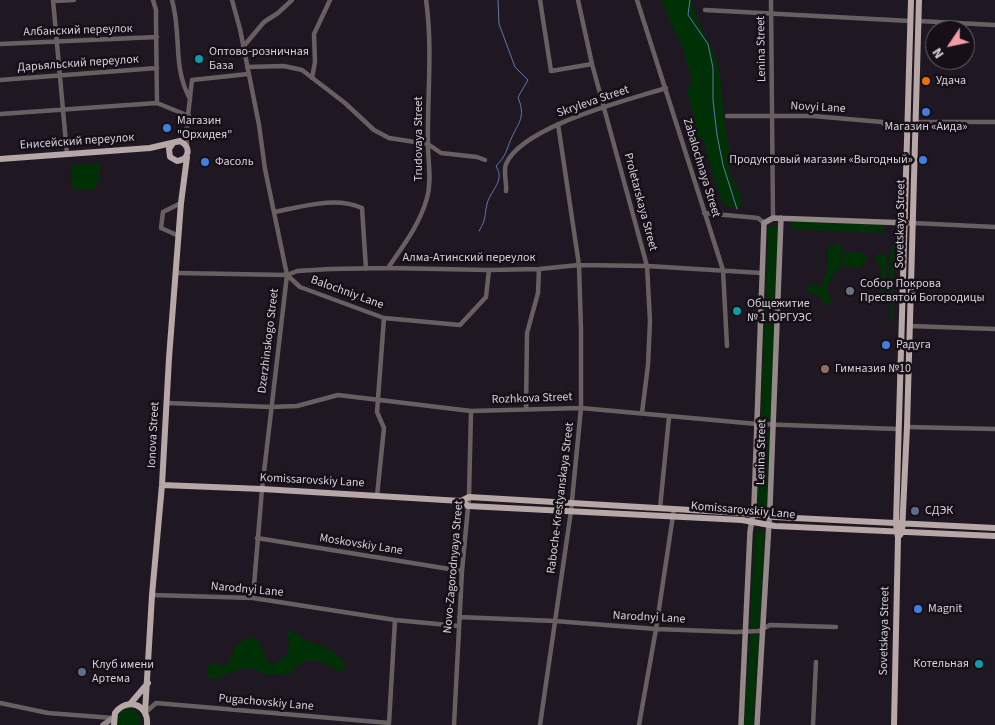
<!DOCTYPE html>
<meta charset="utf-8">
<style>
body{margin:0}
#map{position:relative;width:995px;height:725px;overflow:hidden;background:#1f1822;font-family:"Source Sans 3",sans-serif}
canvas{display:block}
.north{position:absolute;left:925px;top:20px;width:50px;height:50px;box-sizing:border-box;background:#160f18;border:1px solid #635d65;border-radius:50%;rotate:236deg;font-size:14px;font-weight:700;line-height:20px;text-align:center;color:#d6d1d8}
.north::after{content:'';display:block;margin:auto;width:18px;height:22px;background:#f49aa5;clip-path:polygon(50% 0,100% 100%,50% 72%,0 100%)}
</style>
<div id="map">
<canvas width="995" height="725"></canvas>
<div class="north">N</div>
</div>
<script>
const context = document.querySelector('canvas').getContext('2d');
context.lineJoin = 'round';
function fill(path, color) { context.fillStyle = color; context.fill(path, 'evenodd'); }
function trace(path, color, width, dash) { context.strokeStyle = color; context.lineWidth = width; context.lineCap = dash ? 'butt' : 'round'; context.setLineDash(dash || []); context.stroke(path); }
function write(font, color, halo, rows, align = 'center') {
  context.font = font + ' "Source Sans 3",sans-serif'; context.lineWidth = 5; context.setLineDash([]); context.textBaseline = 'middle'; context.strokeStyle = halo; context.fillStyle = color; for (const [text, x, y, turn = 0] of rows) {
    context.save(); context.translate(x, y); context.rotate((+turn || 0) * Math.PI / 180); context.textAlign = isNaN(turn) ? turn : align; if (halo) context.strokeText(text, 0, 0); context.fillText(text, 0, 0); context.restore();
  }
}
fill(new Path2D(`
 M661,0H691L698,21L715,55L720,74L724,118L731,159L730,174L742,198L740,209L727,207L720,198L703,139L696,136L692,129L696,125L687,92L692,79L683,50Z
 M100,164V182L96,183L95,190L73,189L71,185V165Z
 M792,221L883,225V233L791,229Z
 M768,226H778L771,419H761Z
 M835,244H841V268C826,276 824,291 833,303L828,306L818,296L807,291L806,285L821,286L827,273L828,246H834Z
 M893,245H895L892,322L890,323V292H889L890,254L892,252Z
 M843,252L863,253L867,256V260L859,269L849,266L843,267Z
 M880,253L887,256L886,292L880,291L881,267L876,261V256Z
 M761,431L771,432L767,510L757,509Z
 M755,531H765L759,628H750Z
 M287,631C296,630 300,637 307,641C322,646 344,652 345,670L339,672C320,660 306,653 290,674L266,675L253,668H242L212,680L207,676V667L214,663L223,667C231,662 233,655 235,646L245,639L253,637L258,641L270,665C290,658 291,650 287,631Z
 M750,634H759L753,725H744Z
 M127,708C137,709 142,715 140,725H117C117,716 118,711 127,708Z`), '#003106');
trace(new Path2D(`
 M690,0L688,15L708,44L713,68V100L717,135L723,165L737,209
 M479,231C487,218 484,216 487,204C489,195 498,186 499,178C500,173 498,170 496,166C506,156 506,151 511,139C519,121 526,118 518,97L528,80L515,67L499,24L498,0`), '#6177ab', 1);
trace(new Path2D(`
 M53,0L67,154
 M153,0L156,10V22L157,103L189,116
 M172,0C182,35 172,66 190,99
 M232,0L240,29L259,125L265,169L287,275L262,489L253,598
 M540,0L551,71L592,64
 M578,0L592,64L647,266L650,321L648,365L642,413
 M637,0L723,270L727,346
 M771,0L773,218
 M53,1L74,0
 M705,10L910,21
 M919,21L995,25
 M0,44L157,37
 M243,47L264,22L278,13L292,0
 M247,67L284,66L302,70L345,103L374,130L389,138L428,144L441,153L477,157L485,160
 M312,78L315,62L314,34L330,0
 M0,80L157,68
 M0,114L157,103
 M727,116H813L882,122L888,128L906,129
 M916,122H995
 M187,146L186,133L192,80L248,74
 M506,191C507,182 503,172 506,164C522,126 628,100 666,88
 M274,212C302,207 335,196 362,208L366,269
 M704,213L758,218L764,223
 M913,223L995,227
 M179,236L161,228L163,212L181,203
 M388,268C403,246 420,224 427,198C432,181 428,162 428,145C427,97 433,48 426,0
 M177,273L287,275L297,271L330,269L388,268L489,270L539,269L579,265L647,266L762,273
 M287,275L300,287L384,318L460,325L486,297L489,270
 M910,326L995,329
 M167,403L271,407L297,406L338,395L471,411L581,408L757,424L898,429
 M526,409L527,333L538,293L539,269
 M907,427L995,429
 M377,496L384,428L377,412L384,318
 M660,508L669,417
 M257,538L462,571
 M152,595L253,598L395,620L459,626
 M459,617L555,621L656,629L736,632L759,631L770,625L836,627
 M0,703L48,713L113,718
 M145,713L156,703L389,723L395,620
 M454,725L462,571L469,497L471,411
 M540,725L571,511L581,408V330L579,265L558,124
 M639,725L656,629L674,509
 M813,725L816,662`), '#686060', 4.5);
trace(new Path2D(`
 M103,725L113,718
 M741,725L750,532L754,506L764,223L773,218L908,223
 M757,725L770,506L781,218`), '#948888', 5.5);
trace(new Path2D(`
 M0,159L150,148L180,141C192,147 189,160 177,161L170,157L169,149L173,143
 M162,485L262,489L461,501L468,506L742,520L775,526L995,536
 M461,501L469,497L742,513L775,517L995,528
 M900,535L902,532L907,427L919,0
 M130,704L148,683
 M145,713L152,595L162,485L169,358L181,203L187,157
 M114,725L115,713C127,697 149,704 147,725
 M894,725L898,538L896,524L911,0`), '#b7a7a7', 6);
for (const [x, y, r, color] of [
 [199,59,5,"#0f9aa8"],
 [926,81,5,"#e8710a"],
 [926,112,5,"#3f7fe0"],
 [167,128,5,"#3f7fe0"],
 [923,160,5,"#3f7fe0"],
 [205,162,5,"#3f7fe0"],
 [850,291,5,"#6b7280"],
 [737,311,5,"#0f9aa8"],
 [886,345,5,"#3f7fe0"],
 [825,369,5,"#8d6e63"],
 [915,511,5,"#5c6f8a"],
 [918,609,5,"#3f7fe0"],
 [979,664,5,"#0f9aa8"],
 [82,672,5,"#5c6f8a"]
]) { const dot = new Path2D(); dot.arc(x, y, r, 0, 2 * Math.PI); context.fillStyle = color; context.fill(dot); trace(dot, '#160f18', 2); }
write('12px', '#d6d1d8', '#160f18', [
 ["Албанский переулок",78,31,-2],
 ["Lenina Street",762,49,-91],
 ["Дарьяльский переулок",78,64,-4],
 ["Skryleva Street",593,102,-19],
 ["Novyi Lane",818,108,3],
 ["Trudovaya Street",419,139,-90],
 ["Енисейский переулок",77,142,-4],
 ["Zabalochnaya Street",701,168,73],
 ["Proletarskaya Street",640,202,75],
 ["Sovetskaya Street",901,224,-89],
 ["Алма-Атинский переулок",469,258],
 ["Balochniy Lane",347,293,20],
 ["Dzerzhinskogo Street",269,341,-83],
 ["Rozhkova Street",532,399,-2],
 ["Ionova Street",154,435,-87],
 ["Lenina Street",762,452,-89],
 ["Komissarovskiy Lane",312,481,3],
 ["Raboche-Krestyanskaya Street",561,498,-83],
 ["Komissarovskiy Lane",743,511,5],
 ["Moskovskiy Lane",361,545,9],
 ["Novo-Zagorodnyaya Street",454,567,-85],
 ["Narodnyi Lane",247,590,5],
 ["Narodnyi Lane",649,618,3],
 ["Sovetskaya Street",885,631,-89],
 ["Pugachovskiy Lane",266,703,5]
]);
write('12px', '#d6d1d8', '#160f18', [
 ["Оптово-розничная",209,52],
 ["База",209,66],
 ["Удача",936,81],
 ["Магазин",177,121],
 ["\"Орхидея\"",177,135],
 ["Магазин «Аида»",926,127,"center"],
 ["Продуктовый магазин «Выгодный»",913,160,"right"],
 ["Фасоль",215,162],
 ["Собор Покрова",860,284],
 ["Пресвятой Богородицы",860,298],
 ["Общежитие",747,304],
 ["№ 1 ЮРГУЭС",747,318],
 ["Радуга",896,345],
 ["Гимназия №10",835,369],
 ["СДЭК",925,511],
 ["Magnit",928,609],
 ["Котельная",969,664,"right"],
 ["Клуб имени",92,665],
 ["Артема",92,679]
], 'left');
</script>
